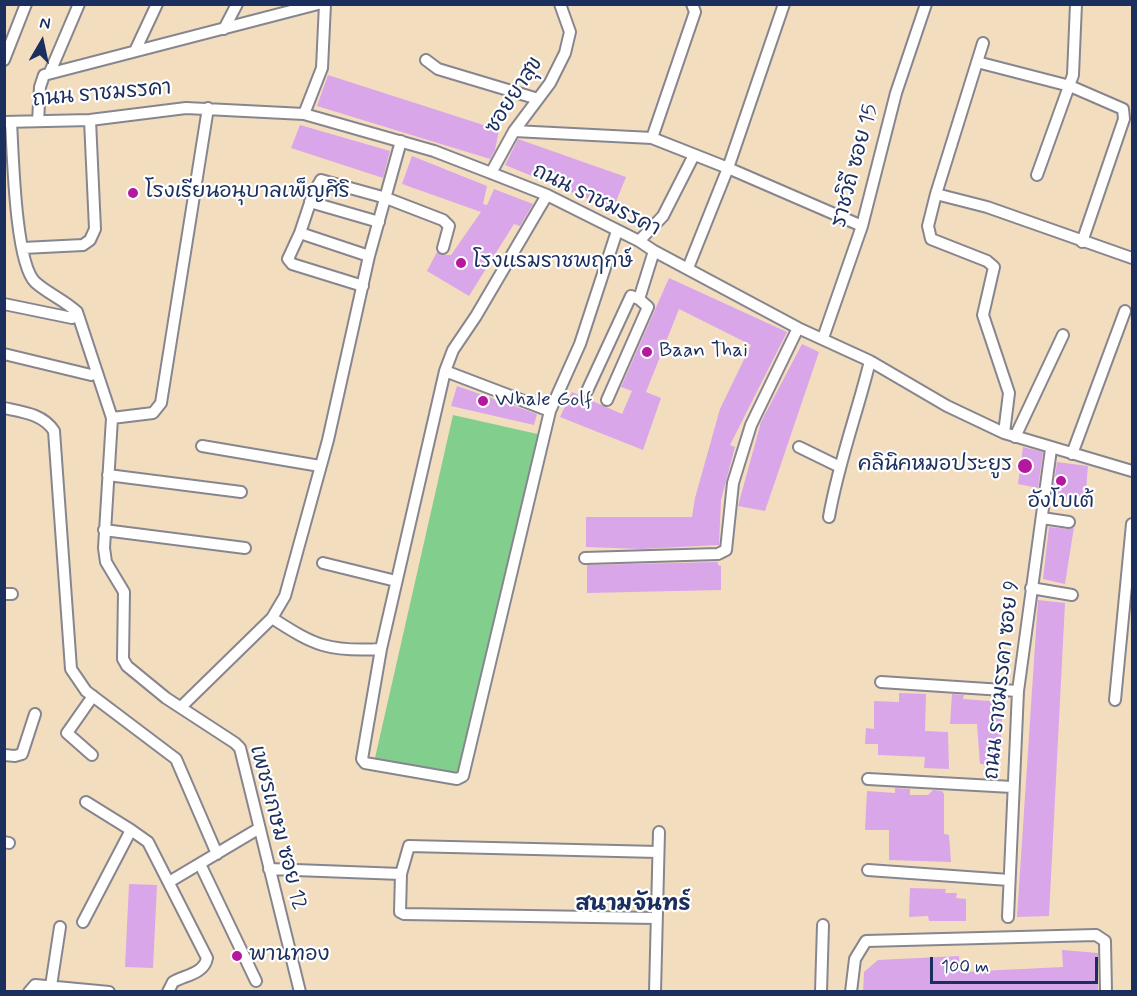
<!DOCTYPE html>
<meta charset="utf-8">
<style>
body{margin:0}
#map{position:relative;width:1137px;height:996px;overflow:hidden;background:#f3ddbf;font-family:Mynerve,sans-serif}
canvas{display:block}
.frame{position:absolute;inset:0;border:6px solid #1b2f5e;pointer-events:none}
.north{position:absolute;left:12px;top:12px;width:60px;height:60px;-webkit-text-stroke:4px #fff;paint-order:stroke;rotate:9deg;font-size:16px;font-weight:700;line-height:24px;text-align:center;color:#1b2f5e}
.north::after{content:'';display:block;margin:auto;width:21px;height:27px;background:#1b2f5e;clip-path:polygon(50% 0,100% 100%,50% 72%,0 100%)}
.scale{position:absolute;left:930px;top:957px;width:168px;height:27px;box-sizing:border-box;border:3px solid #1b2f5e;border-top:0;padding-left:8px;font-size:18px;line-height:21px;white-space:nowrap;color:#1b2f5e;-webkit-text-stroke:4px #fff;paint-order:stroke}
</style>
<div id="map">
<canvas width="1137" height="996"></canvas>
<div class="frame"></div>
<div class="north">N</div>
<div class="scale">100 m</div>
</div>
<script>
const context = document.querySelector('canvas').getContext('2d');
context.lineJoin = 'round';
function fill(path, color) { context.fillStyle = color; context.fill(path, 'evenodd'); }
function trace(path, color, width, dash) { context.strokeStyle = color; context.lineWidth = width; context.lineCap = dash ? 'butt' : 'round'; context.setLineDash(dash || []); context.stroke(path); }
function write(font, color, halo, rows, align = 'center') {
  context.font = font + ' Mynerve,"Playpen Sans Thai",sans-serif'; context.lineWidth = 4.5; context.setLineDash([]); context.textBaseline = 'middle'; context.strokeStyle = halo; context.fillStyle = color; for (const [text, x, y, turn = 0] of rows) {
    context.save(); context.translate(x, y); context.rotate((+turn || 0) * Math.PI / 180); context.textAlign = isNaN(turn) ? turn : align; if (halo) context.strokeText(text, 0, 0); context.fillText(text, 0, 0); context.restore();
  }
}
fill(new Path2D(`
 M453,415L542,435L460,775L375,758Z`), '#81ce8d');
fill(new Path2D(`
 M328,75L499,130L495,150L490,159L317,106Z
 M300,125L390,151L383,178L291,148Z
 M518,139L626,177L613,209L505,165Z
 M412,156L487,186L483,204L487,205L494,189L533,204L520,226L514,224L469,296L427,271L437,252L442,255H451L481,212L402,184Z
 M669,278L787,332L730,445L735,447L721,500L719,545L642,549L586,547V517H692L695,498L720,409L751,345L679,309L646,392L661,398L643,450L560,417L572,392L622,414L632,391L621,387Z
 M802,344L819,352L765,511L738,506L761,422Z
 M457,386L537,414L534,425L451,406Z
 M1023,447L1043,452L1038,488L1018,484Z
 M1057,462L1088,466L1085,502L1052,498Z
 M1049,527L1068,529L1074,527L1065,584L1043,579Z
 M718,562V565L721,566V590L587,593V565Z
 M1038,600L1065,603L1049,916L1017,917Z
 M899,693L926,694L925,731L948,732L949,769L924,768L925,757L878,755V744H865L866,728L874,729V701L899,702Z
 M952,694L964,695L963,699L1003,702L1000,755H992L991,765L980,764L977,724H950Z
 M895,788L910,789V795H928L933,790L942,791L944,794V834L949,835L951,862L889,860V830H865L867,791L895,793Z
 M129,884L157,885L153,968L125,967Z
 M910,888L946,889L945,893H957L956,898L966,899V921H929L928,916L909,917Z
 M1062,950L1098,953V992H863L864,972L878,960L959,956L960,972L1063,967Z`), '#d9a6e9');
const minor = new Path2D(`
 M224,29L237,4
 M983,43L936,194L987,207L1132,258
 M135,51L157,4
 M4,60L26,4
 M426,60L438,69L538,99
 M977,62L1070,86L1123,109L1124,119L1082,242
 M50,72L79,4
 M304,114L322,68L325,4
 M38,121L40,87L44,75L318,4
 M4,122L90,120L186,108L304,114L434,151L491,173L547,195L639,241L654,251L798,328L870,361L947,406L1004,433L1132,471
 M11,122C13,154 15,262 35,282C47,293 64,300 77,312L112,418L104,548L106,562L124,592L123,659L127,666L166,698L235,743L240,748L300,992
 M514,131L652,138L728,168L784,4
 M652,138L695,12L692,4
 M491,173L514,131L550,83L565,53L570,32L560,4
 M1037,175L1073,75L1076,4
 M936,194L928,226L931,239L987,261L994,267L983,315L1009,393L1004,433
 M547,195L476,316L453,350L445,371L381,649L362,759L365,763L457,779L463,776L550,411L580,344L617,231
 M310,202L379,222
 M300,233L288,259L292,264L363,286
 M639,241L663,216L694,155
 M23,248L83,245L90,240L95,229L90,120
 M369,256L300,233L313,194L321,180L386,198L443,220L449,226L443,248
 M688,268L728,168L862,226
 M4,304L72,318
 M823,338L862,226L896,93L926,4
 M4,354L91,375
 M445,371L550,411
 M587,391L631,296L639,299L654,251
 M607,400L648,307L639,299
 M4,408C23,412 43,414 54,431L71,669L86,691L176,759L217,854
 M112,418L153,413L161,403L208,108
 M1015,437L1063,335
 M202,446L320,466
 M799,447L840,467
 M1072,454L1125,311
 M108,475L241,492
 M829,517C838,464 857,414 870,361
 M1042,518L1069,522
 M104,530L245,548
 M585,558L718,554L726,550L733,483L751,425L798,328
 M323,563L396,581
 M1031,588L1072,595
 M4,594H12
 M272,618C315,646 329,652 381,649
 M881,682L1018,691
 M1115,700L1132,524
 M182,706L272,618L285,596L328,440L369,256L401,141
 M4,755L15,756L22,754L35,714
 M92,755L67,733L93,696
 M868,779L1012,787
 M131,830L148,842L207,958C204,974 185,975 173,982L168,992
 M4,842L9,843
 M200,864L256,981
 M269,869L401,874
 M868,870L1009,880
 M169,882L258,829
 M1008,917L1018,691L1051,449
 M656,918L404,914L400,912L401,874L409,846L658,852
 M83,922L131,830L86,802
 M51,986L60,927
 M29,992L35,985L109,992
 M655,992L659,832
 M821,992L823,925
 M851,992L855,959L866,941L1096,935L1105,941L1106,992`);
trace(minor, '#87868e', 14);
trace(minor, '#fff', 10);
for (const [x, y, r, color] of [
 [133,193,6,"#b5179e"],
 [461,263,6,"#b5179e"],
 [647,352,6,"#b5179e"],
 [483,401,6,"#b5179e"],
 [1025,466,8,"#b5179e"],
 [1061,481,6,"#b5179e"],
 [237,956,6,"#b5179e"]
]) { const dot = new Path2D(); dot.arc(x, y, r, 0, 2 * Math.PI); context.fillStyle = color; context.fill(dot); trace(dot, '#fff', 2); }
write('21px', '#1b2f5e', '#fff', [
 ["ถนน ราชมรรคา",102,95,-5],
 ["ซอยยาสุข",515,96,-57],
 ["ราชวิถี ซอย 15",856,166,-75],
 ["ถนน ราชมรรคา",596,201,26],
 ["ถนน ราชมรรคา ซอย 9",1003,680,-84],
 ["เพชรเกษม ซอย 12",277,828,75]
]);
write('21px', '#1b2f5e', '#fff', [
 ["โรงเรียนอนุบาลเพ็ญศิริ",145,193],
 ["โรงแรมราชพฤกษ์",473,263],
 ["Baan Thai",659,352],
 ["Whale Golf",495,401],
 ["คลินิคหมอประยูร",1012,466,"right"],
 ["อังโบเต้",1061,503,"center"],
 ["พานทอง",249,956]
], 'left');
write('bold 22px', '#1b2f5e', '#fff', [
 ["สนามจันทร์",633,905]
]);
</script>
